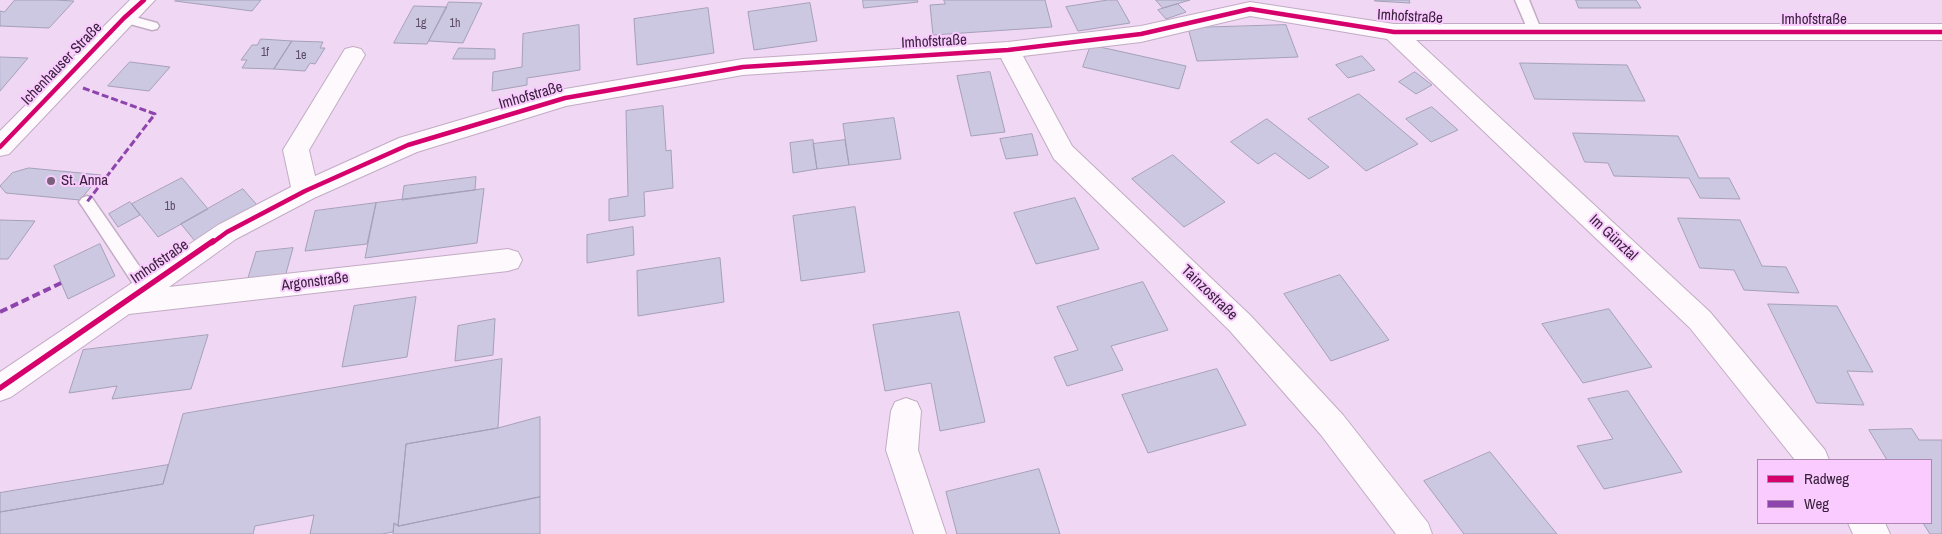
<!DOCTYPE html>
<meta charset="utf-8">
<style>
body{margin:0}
#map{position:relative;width:1942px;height:534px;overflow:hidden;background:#f0d7f3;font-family:"Archivo Narrow",sans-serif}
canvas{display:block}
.legend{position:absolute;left:1757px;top:459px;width:175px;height:65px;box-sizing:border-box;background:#facbff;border:1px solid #ad87b1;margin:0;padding:6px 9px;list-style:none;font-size:15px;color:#39223b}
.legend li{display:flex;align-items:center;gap:10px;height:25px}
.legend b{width:25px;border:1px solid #ad87b1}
</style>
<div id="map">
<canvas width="1942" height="534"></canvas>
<ul class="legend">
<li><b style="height:6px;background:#d6006c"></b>Radweg</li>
<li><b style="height:6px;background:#8e44ad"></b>Weg</li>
</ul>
</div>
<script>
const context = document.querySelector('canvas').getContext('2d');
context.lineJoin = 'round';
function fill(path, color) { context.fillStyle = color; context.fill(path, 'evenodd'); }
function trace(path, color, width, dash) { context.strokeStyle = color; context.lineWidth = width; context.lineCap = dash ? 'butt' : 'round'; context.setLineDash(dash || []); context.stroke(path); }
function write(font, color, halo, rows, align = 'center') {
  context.font = font + ' "Archivo Narrow",sans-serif'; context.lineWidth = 4; context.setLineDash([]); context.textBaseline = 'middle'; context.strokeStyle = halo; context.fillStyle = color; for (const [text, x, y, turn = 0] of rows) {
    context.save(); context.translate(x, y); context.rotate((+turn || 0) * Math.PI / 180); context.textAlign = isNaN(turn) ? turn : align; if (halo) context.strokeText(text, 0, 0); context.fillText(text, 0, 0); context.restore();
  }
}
const building = new Path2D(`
 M15,0H55L74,1L49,28L0,26V11L4,12Z
 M176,0H261L252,11L175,1Z
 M863,0H917L918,2L864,8Z
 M944,0H1045L1052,27L933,35L930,5L945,4Z
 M1108,0H1117L1130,23L1078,31L1066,7Z
 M1156,0H1190L1163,8Z
 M1375,0H1409L1410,3L1375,1Z
 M1576,0H1636L1641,8H1579Z
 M449,2L482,3L463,43L429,41Z
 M810,3L817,41L754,50L748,12Z
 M1178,4L1186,12L1166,19L1158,10Z
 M414,6L447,7L427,44L394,43Z
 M708,8L714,53L637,65L634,19Z
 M579,25L580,70L527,78V85L492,91L493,72L522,67L523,34Z
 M1286,25L1298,57L1197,61L1188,28Z
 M261,39L292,41L274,69L242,68L247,60H241L252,45H257Z
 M292,41L323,42L320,48H325L315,64L310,63L305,71L274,69Z
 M1091,45L1186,66L1179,89L1083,67Z
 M459,48L495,49V59H453Z
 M1362,56L1375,70L1348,78L1336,65Z
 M0,57L28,58L0,91Z
 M130,62L170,67L149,91L108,86Z
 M1520,63L1627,65L1645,101L1535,99Z
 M990,72L1005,132L971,136L957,76Z
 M1415,72L1432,85L1416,94L1399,82Z
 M1359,94L1418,144L1366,171L1308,119Z
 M663,106L666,151L671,150L673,188L644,192L645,216L609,221V199L628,196L626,111Z
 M1432,107L1458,130L1431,142L1406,119Z
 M894,118L901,159L849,165L843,124Z
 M1267,119L1329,167L1309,179L1275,153L1258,164L1231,142Z
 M1573,133L1678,136L1699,178H1729L1740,199L1700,198L1689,178L1614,176L1608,163L1585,162Z
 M1032,134L1038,155L1006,159L1000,139Z
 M813,140L817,169L793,173L790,143Z
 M845,140L849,165L817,169L813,144Z
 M1173,155L1225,202L1184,227L1132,179Z
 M29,168L101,175L80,200L6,193L0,186L12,173Z
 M476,177L475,190L402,200L404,186Z
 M182,178L208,209L158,237L132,204Z
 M243,189L257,205L195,241L181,224Z
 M484,189L477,243L365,258L376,203Z
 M1075,198L1099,249L1036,264L1014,213Z
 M130,202L140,215L118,227L109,214Z
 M376,203L367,244L305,251L315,211Z
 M855,207L865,272L801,281L793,216Z
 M1678,218L1740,220L1762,266L1786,267L1799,293L1744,290L1734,270L1700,268Z
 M0,220L35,221L8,259H0Z
 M633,227L634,255L587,263V235Z
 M100,244L115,276L68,299L54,266Z
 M293,248L285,277L247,281L256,252Z
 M720,258L724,302L638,316L637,271Z
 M1340,275L1389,340L1331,361L1284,294Z
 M1143,282L1168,330L1111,346L1123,370L1067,386L1054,357L1078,350L1057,307Z
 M416,297L407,357L342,367L354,306Z
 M1768,304L1837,306L1873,372L1847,371L1864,405L1817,403Z
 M1609,309L1652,367L1583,383L1542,324Z
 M959,312L985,422L940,431L931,383L885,391L873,325Z
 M495,319L493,355L455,361L458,326Z
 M208,335L191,389L112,399L117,386L69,393L83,350Z
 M502,359L498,428L406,444L398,526L394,523L393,532L382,534H310L314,515L255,526L253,534H0V512L163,484L183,414Z
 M1217,369L1246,425L1148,453L1122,395Z
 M1628,391L1682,472L1604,489L1577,446L1613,439L1588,399Z
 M540,417V497L398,526L406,444L498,428Z
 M1912,429L1919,440H1942V534H1930L1923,523H1931V460H1887L1869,430Z
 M1490,452L1557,534H1464L1424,481Z
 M168,465L163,484L0,512V493Z
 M1039,469L1060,534H957L946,492Z
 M540,497V534H393L394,523L398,526Z`);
fill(building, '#ccc8e2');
trace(building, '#a5a0b9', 1);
const lane = new Path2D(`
 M1515,0H1529L1542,32L1540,35H1530Z
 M124,14L157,23L159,26L157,29L152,30L119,21L117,18L119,15Z
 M87,196L92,198L151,283L153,288L151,293L145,295L139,293L82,206L79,202L82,198Z`);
const street = new Path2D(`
 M1250,2L1394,24H1942V40H1416L1710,312L1825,450L1829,460H1795L1690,328L1387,39L1250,16L1141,42L1023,56L1072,146L1250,315L1343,415L1428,523L1432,534H1396L1321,435L1230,331L1054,159L1001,58L743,75L566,106L417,152L314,198L236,239L169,287L508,249L518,252L522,260L518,268L508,271L129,314L11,397L0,401V372L218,225L291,187L283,150L345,49L353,47L361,49L365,55L309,150L315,176L399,138L565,89L743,59L1008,42L1141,26Z
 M906,398L917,402L921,411L918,450L946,534H914L886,450L891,411L895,402Z
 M1848,523H1885L1890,534H1853Z`);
const secondary = new Path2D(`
 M130,0H155L9,154L0,156V131Z`);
trace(lane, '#c2acc4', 3);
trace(street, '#c2acc4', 2);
trace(secondary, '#c2acc4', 2);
fill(lane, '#fdf9fd');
fill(street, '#fdf9fd');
fill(secondary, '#fdf9fd');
trace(new Path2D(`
 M83,88L155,114L87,202`), '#8e44ad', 3, [7, 3]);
trace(new Path2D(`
 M0,312L61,283`), '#8e44ad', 4, [8, 4]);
trace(new Path2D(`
 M0,147L124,18L144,0
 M212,243L227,232L305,191L408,145L565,98L743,67L1008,50L1141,34L1250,9L1394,32H1942`), '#d6006c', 4.5);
trace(new Path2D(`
 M0,388L213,241`), '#d6006c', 5.5);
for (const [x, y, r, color] of [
 [51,181,5,"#79617b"]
]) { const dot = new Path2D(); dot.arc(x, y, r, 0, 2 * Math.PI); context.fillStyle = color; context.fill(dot); trace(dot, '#facbff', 2); }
write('12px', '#5e4c65', null, [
 ["1g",421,24],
 ["1h",455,24],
 ["1f",265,53],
 ["1e",301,56],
 ["1b",170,207]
]);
write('15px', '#39223b', '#facbff', [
 ["Imhofstraße",1410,17,3],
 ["Imhofstraße",1814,20],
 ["Imhofstraße",934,42,-3],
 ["Ichenhauser Straße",62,64,-46],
 ["Imhofstraße",531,96,-16],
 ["Im Günztal",1613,238,43],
 ["Imhofstraße",160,262,-34],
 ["Argonstraße",315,282,-7],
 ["Tainzostraße",1209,293,44]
]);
write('15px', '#39223b', '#facbff', [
 ["St. Anna",61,181]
], 'left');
</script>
